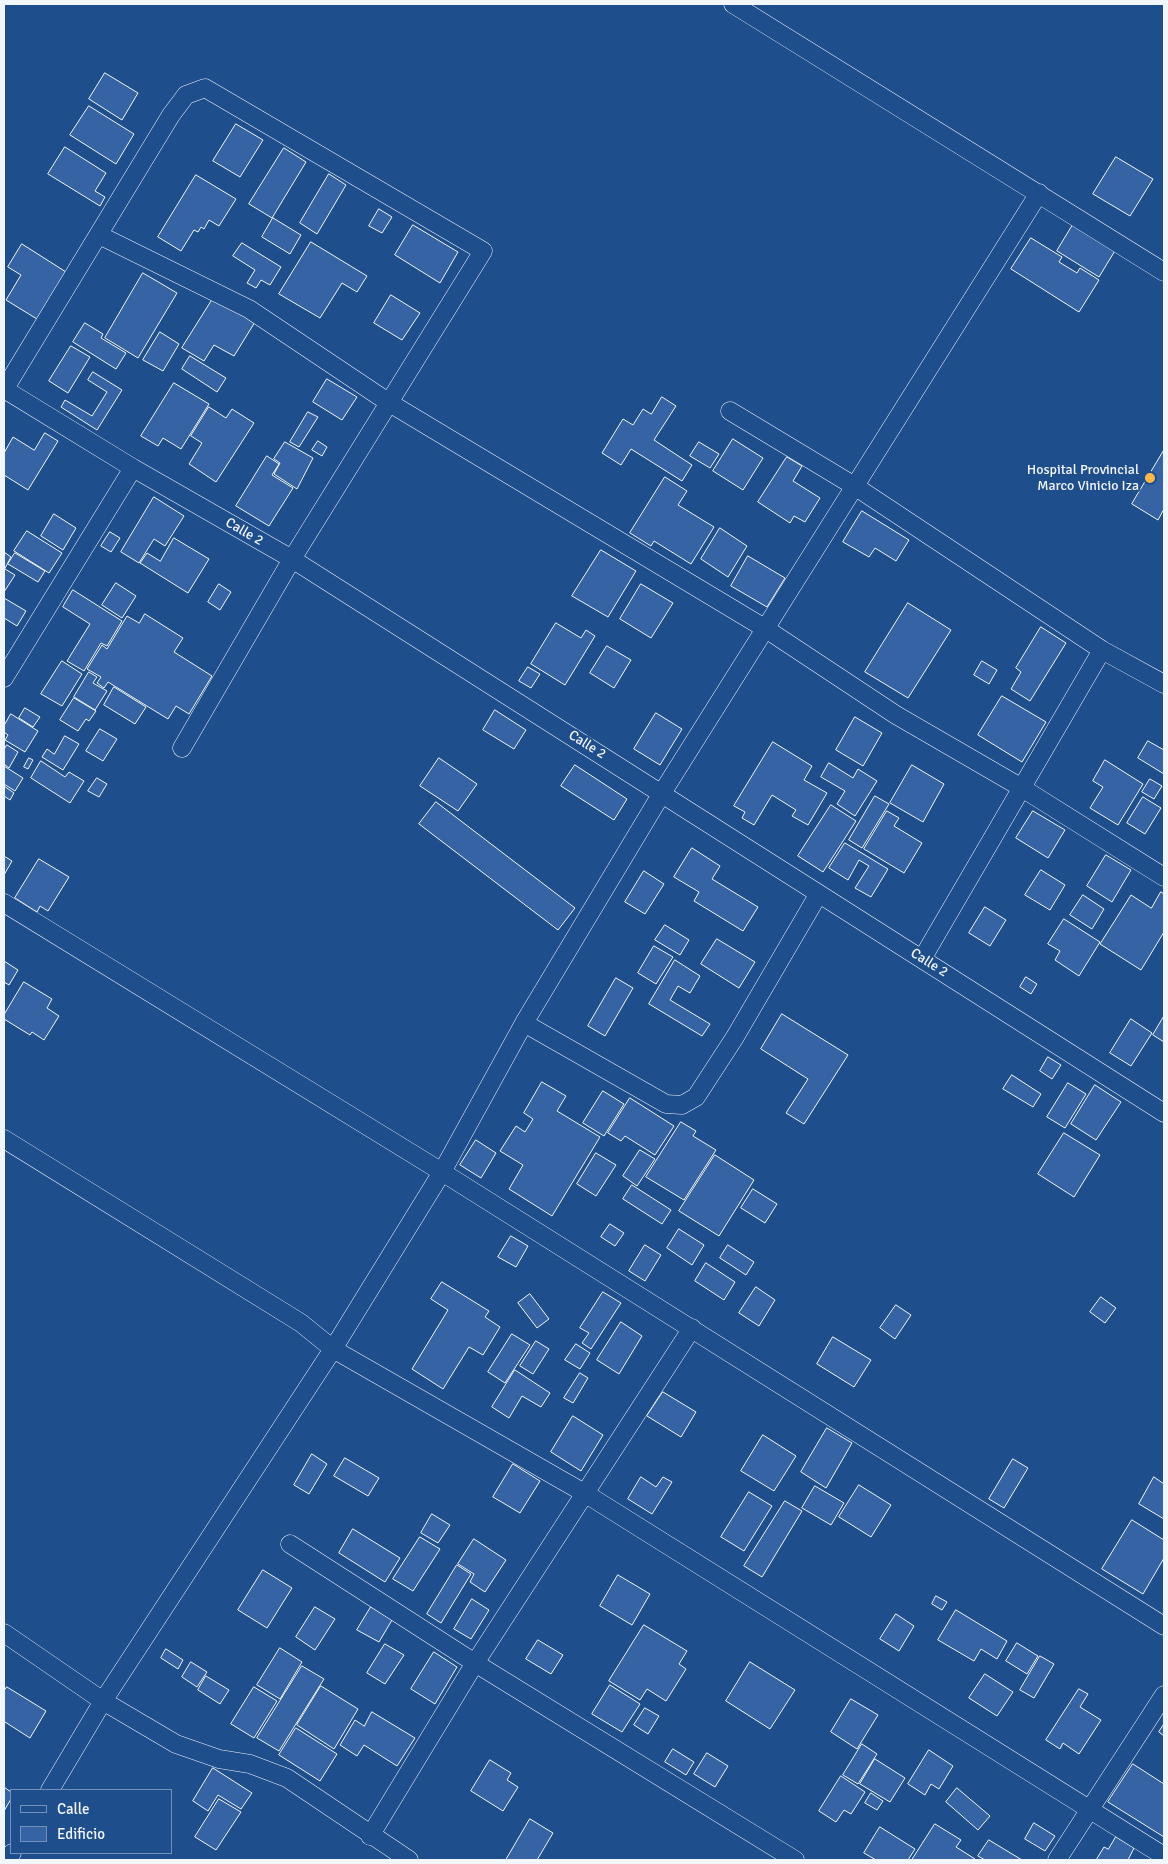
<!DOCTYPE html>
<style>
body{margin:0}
#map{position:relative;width:1168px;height:1864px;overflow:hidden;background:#1f4e8c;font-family:Signika,sans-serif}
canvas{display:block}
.frame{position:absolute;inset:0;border:5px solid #f2f6ff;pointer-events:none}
.legend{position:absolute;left:10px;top:1789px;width:162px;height:65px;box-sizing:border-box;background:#1f4e8c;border:1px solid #7391ba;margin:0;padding:6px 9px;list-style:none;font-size:15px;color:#f2f6ff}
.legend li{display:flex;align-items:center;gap:10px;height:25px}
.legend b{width:25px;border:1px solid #7391ba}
</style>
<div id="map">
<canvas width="1168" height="1864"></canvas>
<div class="frame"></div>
<ul class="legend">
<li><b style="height:6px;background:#1f4e8c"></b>Calle</li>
<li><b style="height:14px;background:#3563a3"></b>Edificio</li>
</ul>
</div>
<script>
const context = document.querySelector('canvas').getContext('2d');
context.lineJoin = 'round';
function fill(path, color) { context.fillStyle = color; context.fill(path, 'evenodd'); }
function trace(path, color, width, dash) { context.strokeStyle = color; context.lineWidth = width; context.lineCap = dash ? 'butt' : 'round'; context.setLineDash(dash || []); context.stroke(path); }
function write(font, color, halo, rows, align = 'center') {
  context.font = font + ' Signika,sans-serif'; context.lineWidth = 4; context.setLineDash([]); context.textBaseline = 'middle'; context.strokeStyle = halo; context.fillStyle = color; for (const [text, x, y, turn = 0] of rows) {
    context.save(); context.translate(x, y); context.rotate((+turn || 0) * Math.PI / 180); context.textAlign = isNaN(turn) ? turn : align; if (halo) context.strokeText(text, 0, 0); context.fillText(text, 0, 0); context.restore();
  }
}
const building = new Path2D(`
 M105,73L138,93L122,120L89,99Z
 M89,106L134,134L116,164L70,135Z
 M236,124L263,140L240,177L213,161Z
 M65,147L106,173L95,191L105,197L100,206L48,174Z
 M284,148L306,162L272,218L249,204Z
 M1116,157L1153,179L1130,216L1093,194Z
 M329,174L346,185L317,234L300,223Z
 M196,175L236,199L219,226L209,220L204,229L201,227L198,232L194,230L181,251L158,237Z
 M379,209L392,217L382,233L369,226Z
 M273,218L301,235L290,254L262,237Z
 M1074,223L1116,249L1099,277L1057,251Z
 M413,225L458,252L440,283L395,255Z
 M1031,238L1062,257L1059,262L1077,273L1080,268L1099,280L1079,312L1011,269Z
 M311,242L367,276L357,292L342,283L320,318L279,294Z
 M242,243L281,267L270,285L261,280L256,288L247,283L255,270L233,256Z
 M22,244L66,272L37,319L6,300L21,275L8,267Z
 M143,273L177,293L138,358L105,338Z
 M391,295L420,313L402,340L374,323Z
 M214,297L255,322L234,356L214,345L204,361L182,348Z
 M85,323L103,334L101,338L126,353L116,369L73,342Z
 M160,332L179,344L163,371L143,360Z
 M71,346L90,357L68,393L49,381Z
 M190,356L226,378L217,392L182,369Z
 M93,372L122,390L97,430L61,407L65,400L92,416L107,392L88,380Z
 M327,379L357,397L342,420L313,402Z
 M174,383L209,404L181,449L163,438L158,446L141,436Z
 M662,397L676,406L654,440L692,465L682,481L631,449L621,465L602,453L623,419L633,425L643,409L651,414Z
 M209,407L226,418L232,409L254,423L216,482L189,464L202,443L191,436Z
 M308,412L318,417L299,447L290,442Z
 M45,433L58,441L28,490L4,475V453L13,437L34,450Z
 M733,439L763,458L743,490L713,471Z
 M318,441L327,447L322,456L312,450Z
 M285,442L313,458L297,489L274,474L280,463L274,459Z
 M699,442L719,454L710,468L690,456Z
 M1164,450V509L1158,520L1132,504Z
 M267,456L279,464L272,475L293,488L269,526L236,506Z
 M787,457L802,466L793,481L820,498L805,522L794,516L790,523L758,502Z
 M665,477L687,491L678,505L714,527L691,564L654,541L651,546L630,533Z
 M154,497L184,516L165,546L154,539L139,563L121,552Z
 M862,511L909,540L896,561L875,548L869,557L843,542Z
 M54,514L76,528L63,550L41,536Z
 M720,528L747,546L728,577L701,559Z
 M27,531L62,553L49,573L14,551Z
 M110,532L120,538L111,552L101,546Z
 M174,538L209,559L188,593L140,563L147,553L160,561Z
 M601,550L636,571L608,617L572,596Z
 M4,552L11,557L4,570Z
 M15,553L45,571L38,582L8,564Z
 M748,556L785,578L767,607L731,586Z
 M5,569L15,575L4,592V570Z
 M116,583L136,596L122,618L102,605Z
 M219,584L231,592L220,610L208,602Z
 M641,584L673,603L651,638L620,619Z
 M73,590L122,621L107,646L101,643L84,671L67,661L90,624L63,607Z
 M4,598L26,611L17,626L4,618Z
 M908,603L951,630L908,698L865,672Z
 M145,614L183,638L174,652L212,676L189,714L176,706L168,719L108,682L104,688L97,683L101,677L87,669L102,645L107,649L127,616L139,623Z
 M556,623L581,638L586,630L595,636L565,685L531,664Z
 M1041,627L1066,643L1030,701L1011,689L1021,672L1016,668Z
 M607,646L631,660L614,688L590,673Z
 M62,661L82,674L62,706L41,694Z
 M982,661L997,670L989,684L974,675Z
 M528,667L540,674L531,688L519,681Z
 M89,672L97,677L93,683L107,691L95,710L74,697Z
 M114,687L146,707L135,724L104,705Z
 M1002,696L1046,722L1022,762L978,735Z
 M74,698L96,711L89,721L86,719L78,731L60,720Z
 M25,708L40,717L33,727L19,718Z
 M495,710L526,730L514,749L483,730Z
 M656,713L682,729L660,765L634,749Z
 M11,714L38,731L25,752L5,740L8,735L4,732V726Z
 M855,717L882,733L863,766L836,750Z
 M100,729L117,739L103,761L86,751Z
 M65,736L79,744L63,770L42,757L47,749L54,754Z
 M1148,741L1164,750V774L1138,758Z
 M773,742L812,766L804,780L827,793L808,825L792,816L796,810L772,795L754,825L742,818L745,812L734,806Z
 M7,745L18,752L9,768L4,764V750Z
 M29,758L33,760L28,769L24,767Z
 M439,758L477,784L458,811L420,786Z
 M1105,760L1143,784L1118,825L1090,808L1103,787L1093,781Z
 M41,761L65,777L69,772L84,781L70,803L31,778Z
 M829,763L853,778L858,769L877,781L855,816L837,804L845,791L821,777Z
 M575,765L627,799L614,820L561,786Z
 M912,765L944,784L923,822L890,803Z
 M4,766L23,778L15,791L4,784Z
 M97,778L107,784L99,797L88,791Z
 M1150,779L1162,786L1154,799L1142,792Z
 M4,786L14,793L10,800L4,796Z
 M875,796L889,804L862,848L849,840Z
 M1143,797L1161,808L1145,834L1127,823Z
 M436,802L575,908L558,930L419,824Z
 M831,805L856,821L823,872L798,856Z
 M887,811L899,818L894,826L922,843L904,873L864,849Z
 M1033,811L1065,830L1048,858L1016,838Z
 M845,843L888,869L871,897L855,888L869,866L859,860L848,880L829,868Z
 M692,848L720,866L712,879L758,907L743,931L694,901L699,892L674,877Z
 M1106,855L1131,870L1112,902L1087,886Z
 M4,856L12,861L4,875Z
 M39,859L69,877L48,911L40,906L37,912L15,898Z
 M1041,870L1065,885L1050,910L1025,895Z
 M644,871L664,884L645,914L625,902Z
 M1161,892L1164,894V932L1141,970L1100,944L1131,895L1151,908Z
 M1083,895L1104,909L1092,929L1070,915Z
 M985,907L1006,920L990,946L969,933Z
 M1064,919L1100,942L1079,976L1055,960L1060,951L1048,944Z
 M665,925L689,940L680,955L655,940Z
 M717,939L755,962L739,988L701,964Z
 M654,946L673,957L656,984L638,973Z
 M675,960L700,976L690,993L678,986L670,1000L710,1024L702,1036L649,1004Z
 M4,961L18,970L9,985L4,982Z
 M1026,977L1037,984L1031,994L1020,987Z
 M616,978L633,988L605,1036L588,1026Z
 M24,982L52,999L47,1008L59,1016L44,1040L32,1032L30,1035L4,1019V1015Z
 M782,1014L848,1055L804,1124L786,1113L808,1079L761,1049Z
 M1164,1016V1042L1153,1035Z
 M1131,1019L1152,1033L1131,1066L1110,1053Z
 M1048,1057L1061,1065L1052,1079L1040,1071Z
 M1012,1075L1041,1094L1033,1107L1003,1089Z
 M542,1082L566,1096L557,1111L600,1137L552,1216L509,1189L523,1165L500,1151L516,1126L525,1132L533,1119L524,1113Z
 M1068,1083L1086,1094L1065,1128L1047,1117Z
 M1095,1085L1121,1102L1096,1140L1071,1124Z
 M603,1091L624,1104L604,1136L583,1123Z
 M630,1098L674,1126L655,1155L625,1136L621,1141L608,1133Z
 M681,1122L696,1131L693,1136L716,1150L684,1200L646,1177Z
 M1064,1133L1100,1155L1074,1197L1038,1174Z
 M476,1140L496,1153L481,1178L460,1165Z
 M640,1150L655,1159L637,1186L623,1176Z
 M596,1153L616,1165L596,1196L577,1184Z
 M715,1155L754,1180L719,1236L679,1211Z
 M632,1185L671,1210L662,1224L623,1199Z
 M753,1189L777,1204L765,1223L741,1208Z
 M610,1224L624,1233L615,1246L601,1237Z
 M679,1229L704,1245L692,1265L667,1248Z
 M511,1236L528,1246L516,1267L498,1257Z
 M645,1245L661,1255L645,1281L629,1271Z
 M728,1245L754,1262L746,1275L720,1258Z
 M706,1263L735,1282L724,1300L695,1281Z
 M442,1282L489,1311L485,1317L500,1327L483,1355L469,1347L443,1389L412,1369L448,1310L431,1299Z
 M756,1287L775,1300L759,1326L739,1313Z
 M603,1292L621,1303L591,1349L582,1343L589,1333L580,1328Z
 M530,1294L549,1319L537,1328L518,1303Z
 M1101,1297L1116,1308L1105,1323L1090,1312Z
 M896,1305L911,1315L895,1339L880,1328Z
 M621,1322L642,1336L619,1374L597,1360Z
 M512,1334L530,1345L505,1383L488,1372Z
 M833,1337L871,1360L854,1387L817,1364Z
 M536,1341L549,1349L533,1374L520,1366Z
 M576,1344L590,1353L580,1369L565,1360Z
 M515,1370L550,1393L541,1407L522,1396L509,1418L492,1407Z
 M580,1373L588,1378L573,1403L564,1398Z
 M663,1392L696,1412L681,1437L647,1416Z
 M573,1416L603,1435L581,1471L551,1452Z
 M827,1428L852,1443L826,1488L801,1472Z
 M763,1435L796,1456L774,1491L741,1471Z
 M312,1454L327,1464L309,1494L294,1485Z
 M345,1458L379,1478L368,1496L334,1476Z
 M1013,1459L1028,1468L1004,1508L989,1499Z
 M513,1464L540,1481L520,1513L493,1497Z
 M641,1477L656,1487L663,1477L672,1482L652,1514L628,1499Z
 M1154,1477L1164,1484V1519L1139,1504Z
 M859,1485L891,1505L871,1537L839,1517Z
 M815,1486L844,1503L831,1525L802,1508Z
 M749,1492L772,1506L744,1551L721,1537Z
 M785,1501L802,1511L762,1577L744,1566Z
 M432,1514L450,1525L438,1543L421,1533Z
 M1132,1520L1164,1540V1558L1143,1594L1102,1569Z
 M353,1529L400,1558L385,1582L339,1553Z
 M420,1537L440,1549L413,1591L393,1579Z
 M474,1539L506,1560L485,1592L470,1582L474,1574L458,1564Z
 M457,1565L471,1574L441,1623L427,1614Z
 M263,1570L292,1588L267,1628L238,1610Z
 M618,1575L650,1594L632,1625L600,1606Z
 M936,1596L947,1602L942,1610L932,1604Z
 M472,1599L489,1610L471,1639L454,1629Z
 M315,1607L335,1619L315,1650L296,1637Z
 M371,1607L392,1620L379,1642L357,1630Z
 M956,1610L1007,1641L997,1659L981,1649L974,1661L938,1640Z
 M896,1614L914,1626L899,1651L880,1639Z
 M644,1625L687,1651L679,1664L686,1669L666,1701L647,1689L640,1700L609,1681Z
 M538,1640L563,1655L551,1674L526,1659Z
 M1017,1643L1038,1656L1027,1674L1006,1661Z
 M385,1644L404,1655L385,1684L367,1673Z
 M280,1648L302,1662L280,1699L257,1685Z
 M166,1649L183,1660L178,1669L161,1658Z
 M434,1652L457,1667L435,1704L411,1689Z
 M1040,1656L1054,1664L1034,1698L1020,1690Z
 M191,1662L207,1672L197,1687L182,1677Z
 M750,1662L795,1690L770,1729L726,1701Z
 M302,1666L324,1679L279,1751L257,1738Z
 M985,1674L1013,1692L997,1716L969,1698Z
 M206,1676L229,1690L220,1704L198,1690Z
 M610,1685L640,1704L622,1732L592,1714Z
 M321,1686L358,1709L334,1749L297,1725Z
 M7,1687L46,1711L30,1738L5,1722L4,1724V1691Z
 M254,1687L277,1701L254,1738L231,1724Z
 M1079,1689L1088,1694L1080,1707L1101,1720L1079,1754L1063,1743L1060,1749L1046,1740Z
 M851,1699L878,1715L857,1749L831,1732Z
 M645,1708L659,1716L648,1734L634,1725Z
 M372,1712L415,1738L397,1766L364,1745L357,1756L340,1745L355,1720L364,1726Z
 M1164,1724V1736L1159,1732Z
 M296,1728L337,1754L320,1781L279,1755Z
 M862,1744L877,1754L858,1784L843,1775Z
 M673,1749L694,1762L686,1775L665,1762Z
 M929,1750L953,1766L939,1789L931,1784L925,1795L908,1784Z
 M707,1753L728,1766L715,1787L694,1774Z
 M875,1759L905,1778L890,1802L860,1784Z
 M490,1760L511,1773L507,1780L518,1787L503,1811L471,1791Z
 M1133,1764L1164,1784V1837L1108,1802Z
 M213,1768L252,1793L241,1809L218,1795L208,1811L193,1801Z
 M841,1776L865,1792L851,1814L844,1810L836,1822L819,1811Z
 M4,1787L11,1792V1799L4,1811Z
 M957,1788L990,1816L978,1830L946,1802Z
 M871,1793L883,1801L877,1810L865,1803Z
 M219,1799L241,1812L216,1850L195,1837Z
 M530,1819L553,1833L537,1860H506Z
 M1034,1823L1055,1836L1045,1851L1025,1839Z
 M935,1824L961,1840L956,1847L975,1859L974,1860H912Z
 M880,1827L915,1849L908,1860H876L864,1853Z
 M1116,1837L1134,1848L1128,1860H1096L1104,1847L1108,1849Z
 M989,1840L1022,1860H985L978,1856Z`);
fill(building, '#3563a3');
trace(building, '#f2f6ff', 1);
const street = new Path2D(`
 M733,4L1164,272
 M99,235L249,309L388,402L766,629L896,715L1022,788L1164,877
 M4,389L133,468L292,559L1164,1113
 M4,390L171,115L186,95L205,88L483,251L292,559L182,748
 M730,411L856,487L1102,650L1164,684
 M4,678L133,468
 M4,903L442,1172L1164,1626
 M922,959L1102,650
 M524,1023L666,1104L682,1105L696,1097L735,1037L818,895
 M4,1139L301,1323L333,1349L586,1494L1164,1856
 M290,1544L475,1663L795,1860
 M4,1633L103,1701L176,1744L219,1759L250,1764L287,1778L409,1860
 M50,1790L103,1701L333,1349L442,1172L524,1023L662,793L1039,193
 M370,1836L475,1663L692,1328
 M8,1860L12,1853
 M1057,1860L1164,1695`);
trace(street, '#f2f6ff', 19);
trace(street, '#1f4e8c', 18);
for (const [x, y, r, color] of [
 [1150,478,6,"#ffb74d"]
]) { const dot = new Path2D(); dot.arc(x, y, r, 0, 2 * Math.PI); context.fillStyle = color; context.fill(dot); trace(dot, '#1f4e8c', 2); }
write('14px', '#f2f6ff', '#1f4e8c', [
 ["Hospital Provincial",1139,470],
 ["Marco Vinicio Iza",1139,486]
], 'right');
write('14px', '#f2f6ff', '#1f4e8c', [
 ["Calle 2",244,532,30],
 ["Calle 2",587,745,32],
 ["Calle 2",929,963,32]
]);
</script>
